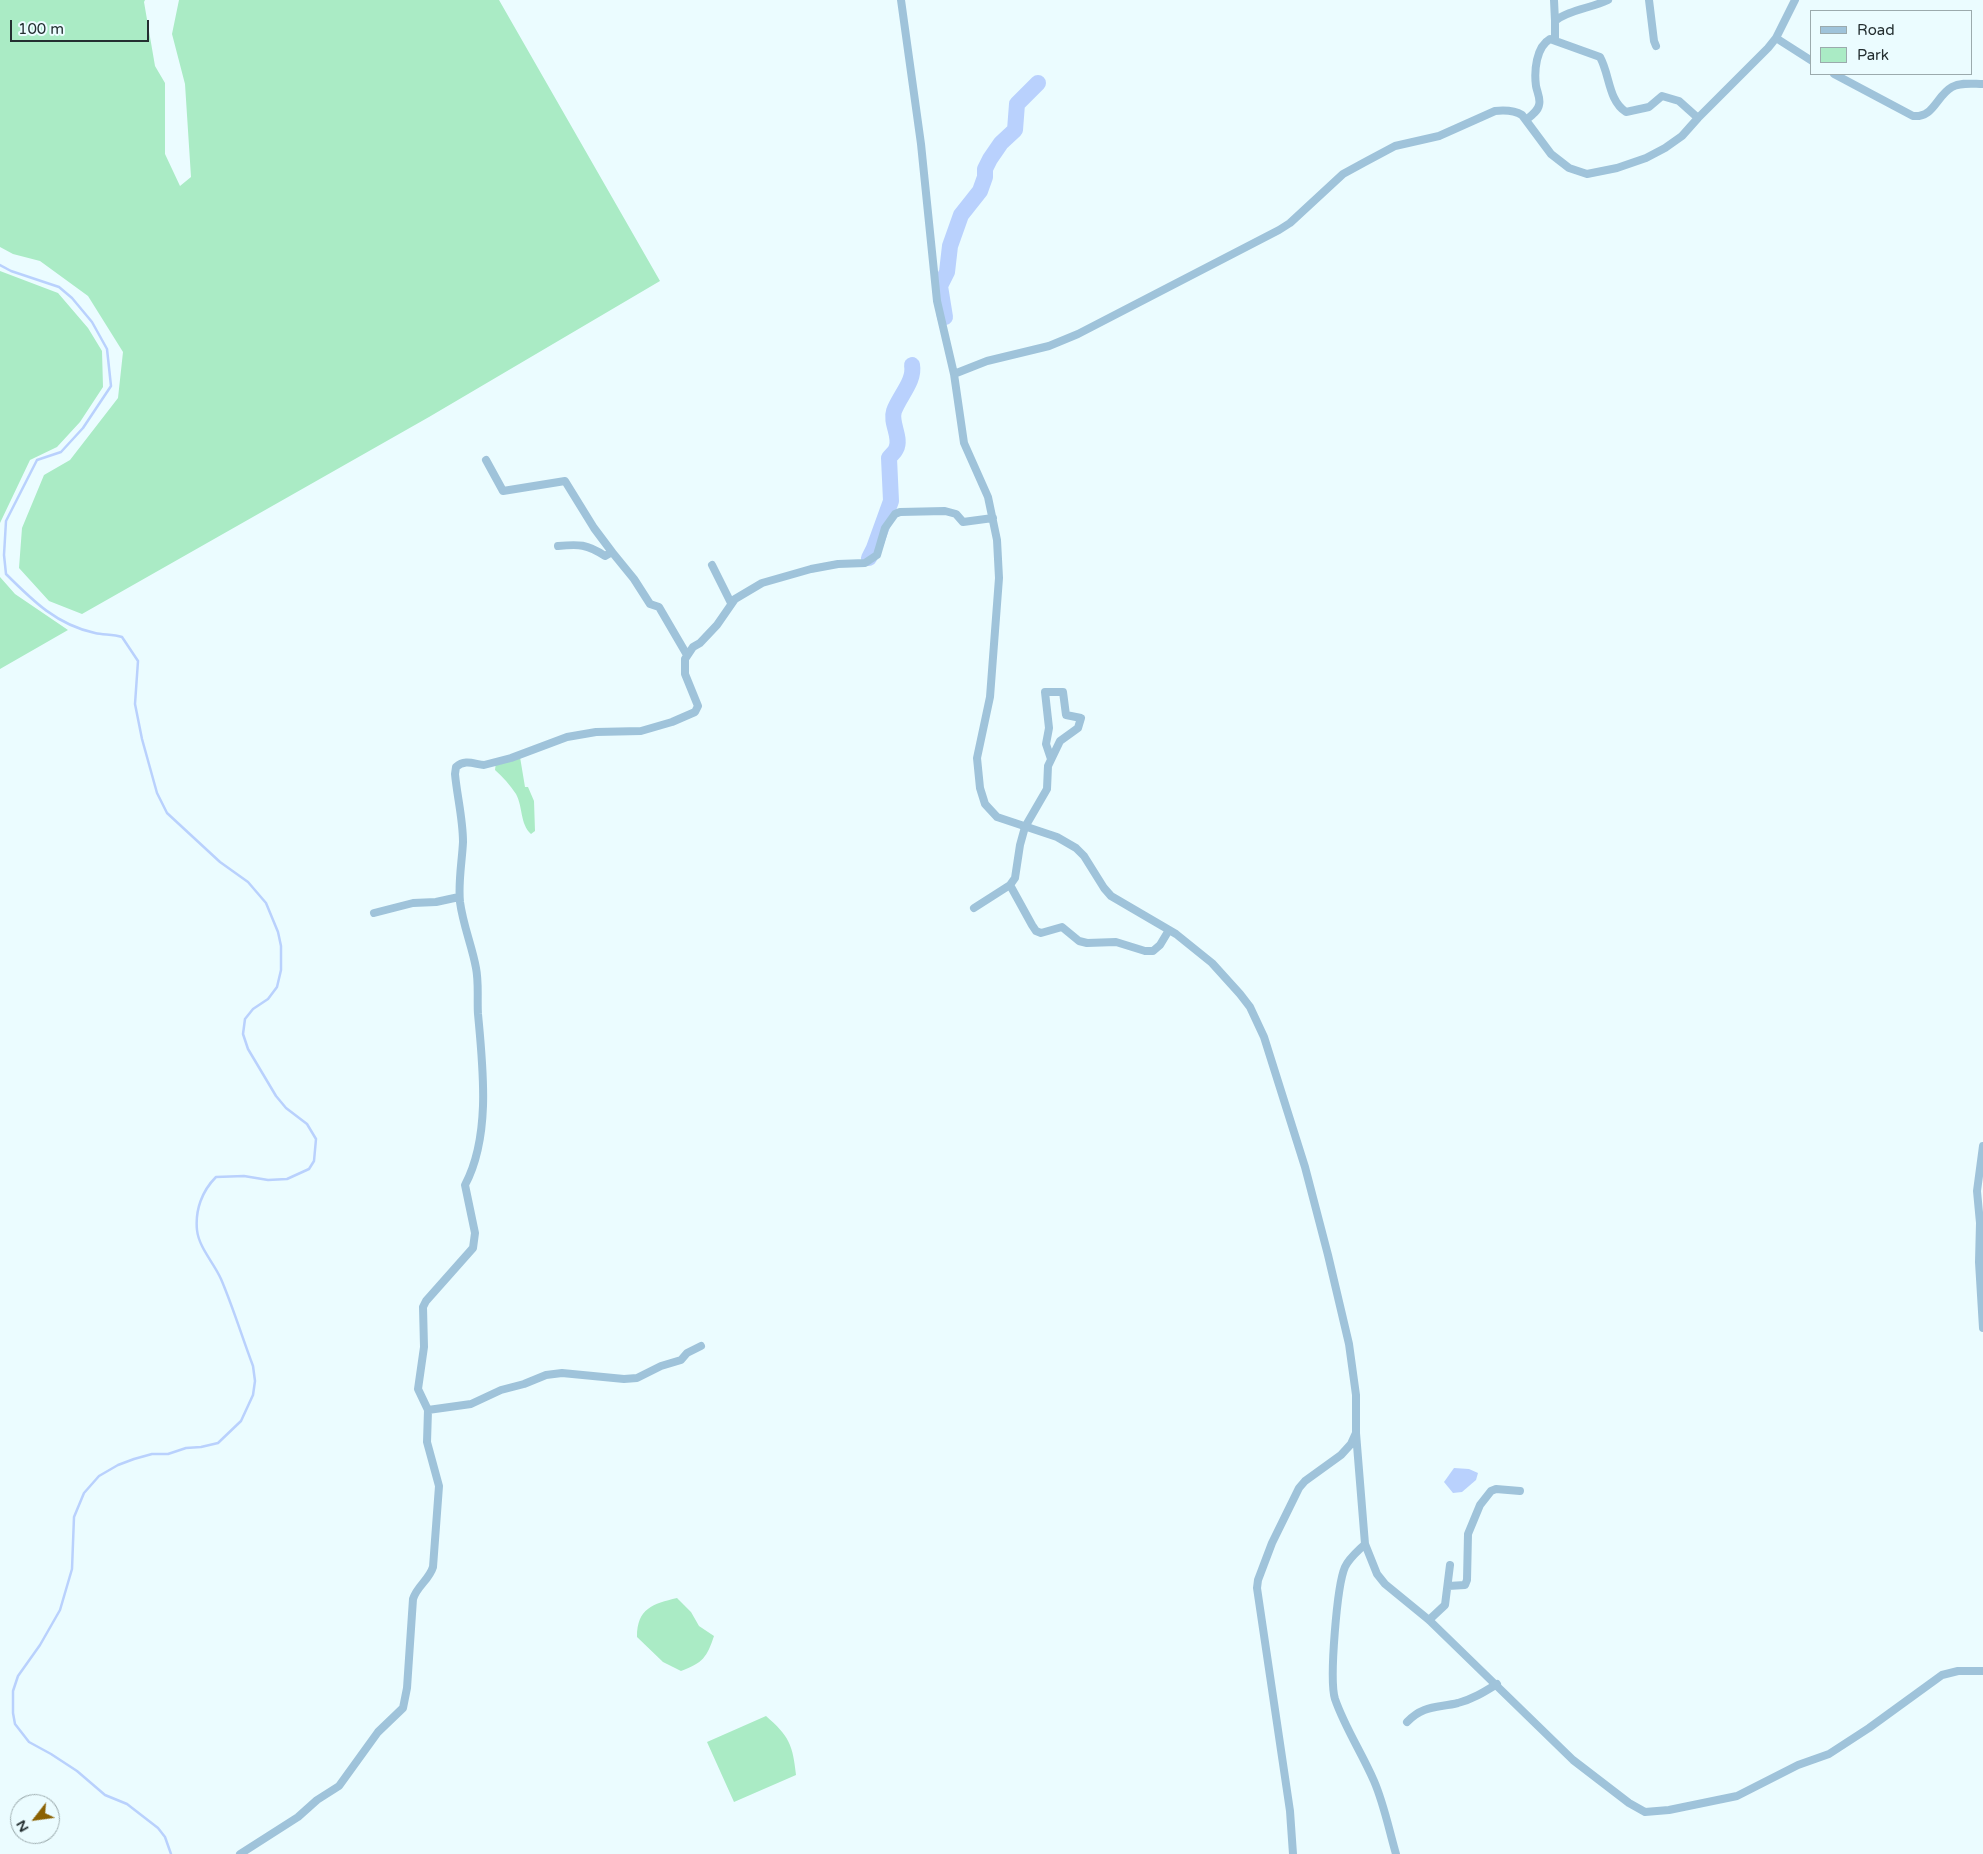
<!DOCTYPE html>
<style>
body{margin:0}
#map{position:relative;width:1983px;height:1854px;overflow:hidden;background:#ebfcff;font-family:"Varela Round",sans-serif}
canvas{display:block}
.legend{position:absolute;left:1810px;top:10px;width:162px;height:65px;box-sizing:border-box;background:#ebfcff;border:1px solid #9baaad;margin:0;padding:6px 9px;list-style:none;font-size:15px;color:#242f31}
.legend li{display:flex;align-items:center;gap:10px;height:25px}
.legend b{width:25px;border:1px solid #9baaad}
.north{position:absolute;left:10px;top:1794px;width:50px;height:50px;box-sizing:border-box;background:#ebfcff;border:1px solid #9baaad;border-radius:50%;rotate:240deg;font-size:14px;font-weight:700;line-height:20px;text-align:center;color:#242f31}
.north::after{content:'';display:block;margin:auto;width:18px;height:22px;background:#8b6203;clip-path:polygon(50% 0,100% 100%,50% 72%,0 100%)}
.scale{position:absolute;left:10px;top:20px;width:139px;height:22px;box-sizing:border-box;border:2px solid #242f31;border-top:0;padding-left:6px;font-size:15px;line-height:18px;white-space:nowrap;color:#242f31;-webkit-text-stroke:4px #ebfcff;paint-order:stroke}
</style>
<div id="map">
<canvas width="1983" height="1854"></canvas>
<ul class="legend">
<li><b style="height:6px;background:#9fc3da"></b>Road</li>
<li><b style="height:14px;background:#aaebc5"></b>Park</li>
</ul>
<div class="north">N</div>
<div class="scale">100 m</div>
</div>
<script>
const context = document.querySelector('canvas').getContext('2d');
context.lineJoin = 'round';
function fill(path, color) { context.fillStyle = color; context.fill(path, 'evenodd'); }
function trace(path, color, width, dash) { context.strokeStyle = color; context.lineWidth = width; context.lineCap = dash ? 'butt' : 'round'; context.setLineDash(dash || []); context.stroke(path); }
fill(new Path2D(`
 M0,0H145L144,2L155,66L165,83V154L180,186L191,177L185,84L172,34L179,0H499L660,281L429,417L82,614L49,601L19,568L22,528L44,475L70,460L118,398L123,352L88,296L40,261L13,254L0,247Z
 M0,271L58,293L88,328L102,351L103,387L80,422L57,447L30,460L0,523Z
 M0,577L15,594L68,630L0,669Z
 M520,757L525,787H528L534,801L535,831L531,834C520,824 523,807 516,794C510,785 503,777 495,770L496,762Z
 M677,1598L691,1612L699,1626L714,1636C707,1657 703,1663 681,1671L663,1662L637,1637C637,1608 653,1604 677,1598Z
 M766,1716C789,1736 793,1745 796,1775L734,1802L707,1742Z`), '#aaebc5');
fill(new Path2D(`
 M1454,1468L1469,1469L1478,1473L1476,1480L1462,1492L1453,1493L1444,1482Z`), '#b9d1fd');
trace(new Path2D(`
 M0,265L11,271L59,287L72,298L92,322L107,349L111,386L83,428L61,452L37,460L6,521L4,555L6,574C33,601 57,625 95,633C104,635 113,634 122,637L138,661L135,704L142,739L157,793L167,813L220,862L248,882L266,903L278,932L281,946V970L277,987L268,999L253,1009L245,1019L243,1034L248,1049L276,1096L286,1108L307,1124L316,1139L314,1161L309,1169L287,1179L268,1180L244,1176L216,1177C202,1191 195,1210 197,1230C199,1248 214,1263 221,1279C233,1307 242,1337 253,1366L255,1381L253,1395L241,1421L218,1443L201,1447L186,1448L168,1454H152L134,1459L118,1465L99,1476L84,1493L74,1517L72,1569L60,1610L40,1645L18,1676L13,1691V1713L15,1724L29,1742L51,1754L77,1771L105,1795L127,1804L158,1828L165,1837L171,1854`), '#b9d1fd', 2.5);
trace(new Path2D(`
 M945,317L940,286L947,272L950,246L961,215L980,191L985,177V169L990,159L1001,143L1015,130L1017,104L1038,83
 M869,558L874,548L891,501L889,458C891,455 895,452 896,449C902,438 890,423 894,411C900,395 915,381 912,365`), '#b9d1fd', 16);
trace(new Path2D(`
 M901,0L921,144L937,301L954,374L964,443L988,497L997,540L999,578L990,697L977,758L980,788L985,804L997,817L1057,837L1076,848L1084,856L1104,888L1111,896L1176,934L1212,963L1240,994L1250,1007L1264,1037L1305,1167L1328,1255L1349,1344L1356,1395V1433L1351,1444L1341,1455L1305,1481L1299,1488L1272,1543L1258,1580L1257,1588L1290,1811L1293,1854
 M1554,0L1555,21
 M1649,0L1654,41L1656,46
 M1776,38L1812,61
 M1555,39V21C1568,10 1592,8 1608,0
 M1834,74L1913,116C1934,118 1936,96 1952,87C1961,82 1973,84 1983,84
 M1526,120C1531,116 1538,111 1539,105C1541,99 1537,92 1536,86C1534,71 1536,47 1550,39L1600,57C1610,75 1608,100 1626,112L1649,107L1662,96L1679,101L1698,118
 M954,374L987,361L1049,346L1078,334L1279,230L1290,223L1343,174L1365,162L1395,146L1439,136L1495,111C1505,110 1514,110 1522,115L1551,154L1569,168L1587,174L1617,168L1646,158L1665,148L1682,136L1698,118L1768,48L1776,38L1795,0
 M486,460L503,491L565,481L594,528L612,552L605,556C587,544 579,544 558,546
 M612,552L634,579L650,604L659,607L687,655
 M712,565L731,603
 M1010,885L1032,925L1036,931L1041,933L1062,927L1079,941L1087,943L1116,942L1145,951H1153L1160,945L1169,930
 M974,908L1010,885L1015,878L1020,845L1025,827L1047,789L1048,766L1060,741L1078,728L1081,718L1066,715L1063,692H1045L1049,728L1046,744L1051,759
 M374,913L413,903L436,902L459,897
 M1983,1146L1977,1191L1980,1223L1979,1262L1983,1328
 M428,1410L471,1404L501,1390L524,1384L546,1375L562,1373L624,1379L637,1378L661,1366L681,1360L687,1353L701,1346
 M1356,1433L1365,1544L1377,1574L1385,1584L1429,1620L1573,1760L1629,1803L1645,1812L1669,1810L1737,1796L1798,1765L1829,1754L1869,1728L1942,1675L1958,1671H1983
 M1365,1544C1358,1551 1349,1558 1345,1567C1337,1585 1329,1680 1335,1699C1345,1728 1362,1753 1374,1781C1384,1804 1389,1830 1396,1854
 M1448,1586L1465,1585L1467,1580L1468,1534L1480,1505L1491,1491L1496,1489L1520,1491
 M1429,1620L1445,1605L1450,1565
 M1407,1722C1423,1705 1437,1708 1458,1703C1473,1699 1484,1692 1497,1684
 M240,1854L298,1817L317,1800L339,1786L378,1732L403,1708L407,1688L413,1599C417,1586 429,1580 433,1567L439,1486L427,1442L428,1410L418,1389L424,1347L423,1307L426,1301L473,1248L475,1233L465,1185C491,1136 483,1068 478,1014C477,999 479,983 476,968C472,946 463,925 460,902C458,882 462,862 463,842C463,819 457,796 455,774L456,767C465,759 474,764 484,765L511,758L567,737L596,732L641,731L672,722L695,712L698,706L685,674V659L693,647L700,643L717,625L735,599L762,583L811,569L838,564L865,563L877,555L885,528L895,514L900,512L945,511L956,514L963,522L993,518`), '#9fc3da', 8);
</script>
